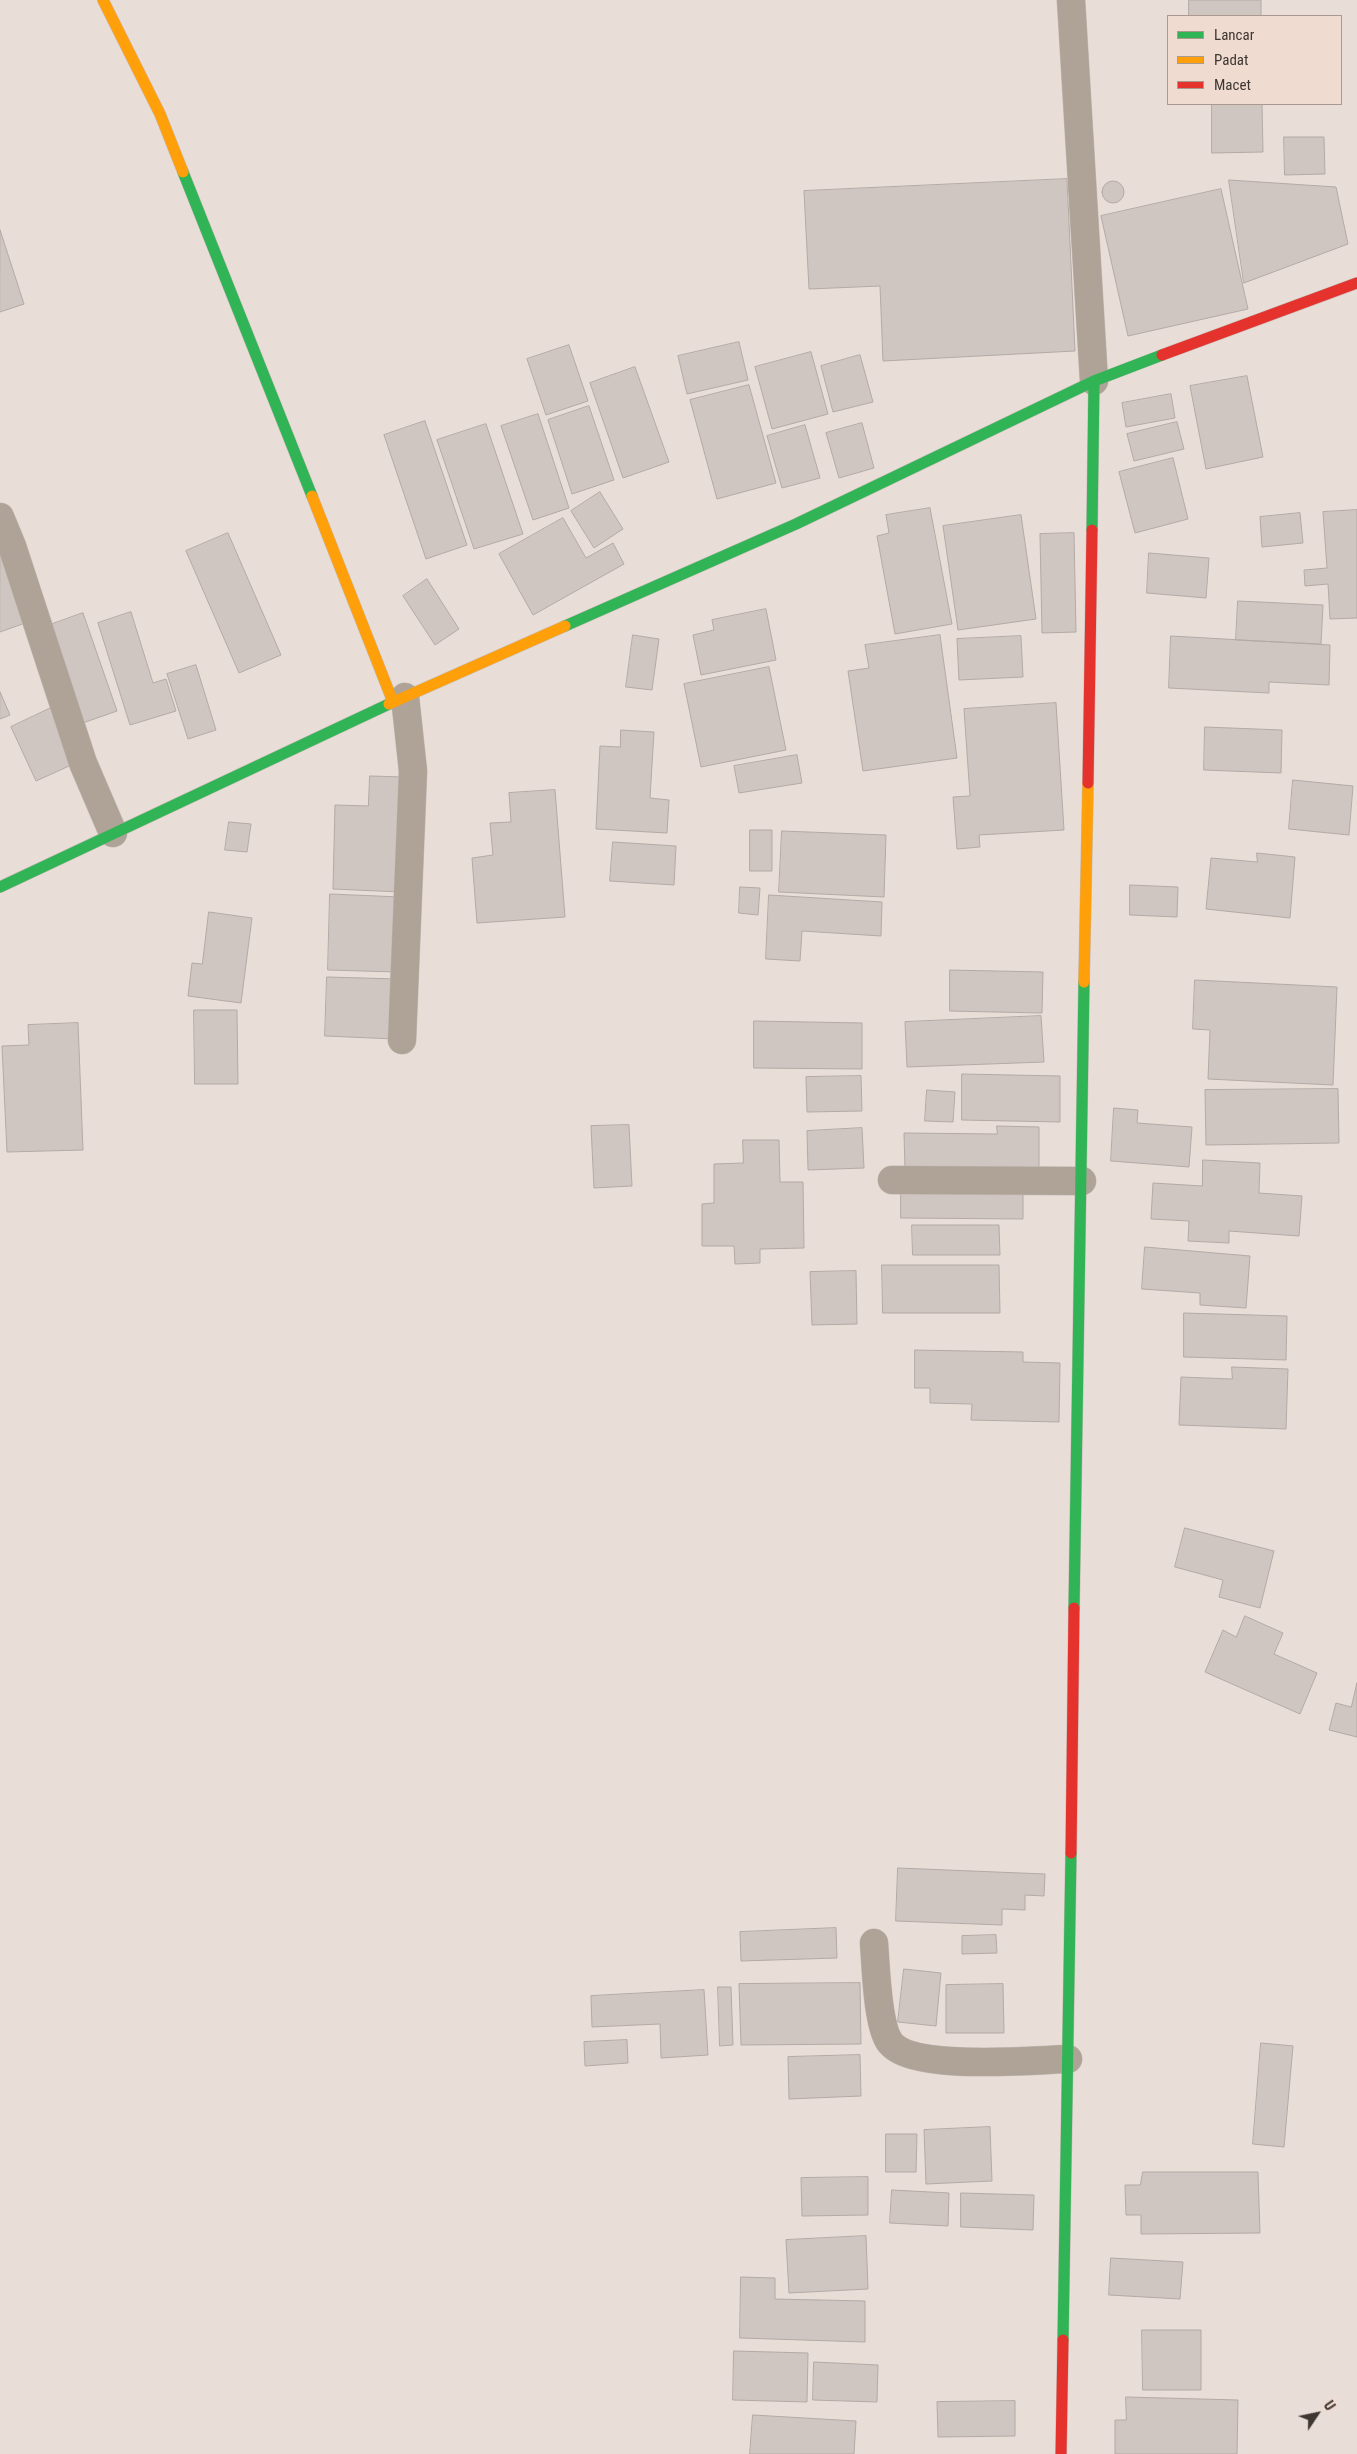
<!DOCTYPE html>
<style>
body{margin:0}
#map{position:relative;width:1357px;height:2454px;overflow:hidden;background:#e9ddd7;font-family:"Roboto Condensed",sans-serif}
canvas{display:block}
.legend{position:absolute;left:1167px;top:15px;width:175px;height:90px;box-sizing:border-box;background:#f0dbd0;border:1px solid #a99990;margin:0;padding:6px 9px;list-style:none;font-size:15px;color:#3e3631}
.legend li{display:flex;align-items:center;gap:10px;height:25px}
.legend b{width:25px;border:1px solid #a99990}
.north{position:absolute;left:1292px;top:2389px;width:50px;height:50px;-webkit-text-stroke:4px #f0dbd0;paint-order:stroke;rotate:56deg;font-size:14px;font-weight:700;line-height:20px;text-align:center;color:#3e3631}
.north::after{content:'';display:block;margin:auto;width:18px;height:22px;background:#3e3631;clip-path:polygon(50% 0,100% 100%,50% 72%,0 100%)}
</style>
<div id="map">
<canvas width="1357" height="2454"></canvas>
<ul class="legend">
<li><b style="height:6px;background:#30b455"></b>Lancar</li>
<li><b style="height:6px;background:#ff9f0a"></b>Padat</li>
<li><b style="height:6px;background:#e5322d"></b>Macet</li>
</ul>
<div class="north">U</div>
</div>
<script>
const context = document.querySelector('canvas').getContext('2d');
context.lineJoin = 'round';
function fill(path, color) { context.fillStyle = color; context.fill(path, 'evenodd'); }
function trace(path, color, width, dash) { context.strokeStyle = color; context.lineWidth = width; context.lineCap = dash ? 'butt' : 'round'; context.setLineDash(dash || []); context.stroke(path); }
const building = new Path2D(`
 M1189,0H1261V16H1189Z
 M1212,104H1262L1263,152L1212,153Z
 M1284,137H1324L1325,174L1285,175Z
 M1067,179L1075,351L883,361L880,286L809,289L804,191Z
 M1229,180L1336,187L1348,244L1244,283Z
 M1102 192a11 11 0 1 1 22 0a11 11 0 1 1-22 0Z
 M1221,189L1248,309L1128,336L1101,216Z
 M0,230L24,304L0,312Z
 M739,342L748,380L687,394L678,356Z
 M569,345L588,401L546,415L527,359Z
 M811,352L828,414L772,429L755,367Z
 M860,355L873,402L833,412L821,366Z
 M635,367L669,462L623,478L590,383Z
 M1247,376L1263,457L1206,469L1190,386Z
 M749,385L776,483L717,499L690,400Z
 M1171,394L1175,418L1126,427L1122,403Z
 M589,406L614,480L572,494L548,420Z
 M538,414L569,508L533,520L501,426Z
 M425,421L467,545L426,559L384,435Z
 M1177,422L1184,449L1134,461L1127,434Z
 M862,423L874,468L839,478L826,433Z
 M486,424L523,534L474,549L437,440Z
 M805,425L820,478L782,488L767,436Z
 M1173,458L1188,519L1135,533L1119,472Z
 M600,492L623,529L594,548L571,511Z
 M930,508L952,624L895,634L877,536L889,533L886,515Z
 M1357,510V618L1330,619L1328,584L1305,586L1304,570L1327,568L1323,512Z
 M1300,513L1303,543L1262,547L1260,517Z
 M1021,515L1036,619L958,630L943,526Z
 M563,518L586,558L613,543L624,564L533,615L499,554Z
 M228,533L281,655L239,673L186,551Z
 M1074,533L1076,632L1042,633L1040,534Z
 M0,546L28,622L0,632Z
 M1149,553L1209,558L1206,598L1147,593Z
 M427,579L459,629L435,645L403,596Z
 M1238,601L1323,605L1321,644L1236,640Z
 M766,609L776,660L701,675L693,635L714,630L712,620Z
 M131,612L153,683L166,679L176,711L130,725L98,623Z
 M83,613L117,711L80,724L47,626Z
 M633,635L659,639L652,690L626,687Z
 M940,635L957,758L863,771L848,671L869,668L865,645Z
 M1021,636L1023,677L959,680L957,639Z
 M1171,636L1330,645L1329,685L1269,682V693L1169,688Z
 M196,665L216,730L188,739L167,674Z
 M769,667L786,750L701,767L684,684Z
 M0,692L10,715L0,719Z
 M1056,703L1064,830L979,835L980,847L957,849L953,797L970,796L964,709Z
 M53,707L78,762L36,781L11,727Z
 M1205,727L1282,730L1281,773L1204,770Z
 M621,730L654,732L650,798L669,800L667,833L596,829L600,746L620,747Z
 M797,755L802,783L739,793L734,766Z
 M370,776L405,777L401,892L333,889L335,805L368,806Z
 M1293,780L1353,786L1349,835L1289,829Z
 M555,790L565,917L477,923L472,858L493,855L490,823L511,822L509,793Z
 M229,822L251,824L247,852L225,850Z
 M750,830H772V871H750Z
 M782,831L886,835L884,897L779,892Z
 M613,842L676,846L674,885L610,881Z
 M1257,853L1295,857L1290,918L1206,909L1211,858L1257,862Z
 M1130,885L1178,887L1177,917L1130,915Z
 M740,887L760,888L758,915L739,913Z
 M330,894L400,897L397,972L328,970Z
 M769,895L882,902L881,936L802,931L800,961L766,959Z
 M209,912L252,918L241,1003L188,996L192,963L202,964Z
 M950,970L1043,972L1042,1013L950,1011Z
 M327,977L397,979L395,1039L325,1036Z
 M1195,980L1337,987L1333,1085L1208,1079L1210,1030L1193,1029Z
 M194,1010H237L238,1084H195Z
 M1041,1016L1044,1062L907,1067L905,1022Z
 M754,1021L862,1023V1069L754,1068Z
 M78,1023L83,1150L7,1152L2,1046L29,1045L28,1025Z
 M962,1074L1060,1076V1122L962,1120Z
 M861,1076L862,1111L807,1112L806,1077Z
 M1338,1089L1339,1143L1206,1145L1205,1090Z
 M927,1090L955,1092L953,1122L925,1121Z
 M1114,1108L1138,1110L1137,1123L1192,1127L1189,1167L1111,1161Z
 M629,1125L632,1186L594,1188L591,1126Z
 M997,1126L1039,1127V1171L905,1170L904,1133L997,1134Z
 M862,1128L864,1168L808,1170L807,1131Z
 M743,1140H779L780,1182H803L804,1248L760,1249V1263L735,1264L734,1246H702V1204L714,1203V1164L743,1163Z
 M1203,1160L1260,1163L1259,1193L1302,1196L1299,1236L1229,1231V1243L1188,1241L1189,1221L1151,1219L1153,1183L1202,1186Z
 M901,1189L1023,1190V1219L901,1218Z
 M912,1225H999L1000,1255H913Z
 M1145,1247L1250,1256L1246,1308L1200,1305V1293L1142,1289Z
 M882,1265H999L1000,1313H883Z
 M856,1271L857,1324L812,1325L810,1272Z
 M1184,1313L1287,1316L1286,1360L1184,1357Z
 M915,1350L1023,1352V1362L1060,1363L1059,1422L971,1420L972,1404L930,1403V1388H915Z
 M1232,1367L1288,1369L1286,1429L1179,1425L1181,1377L1232,1379Z
 M1185,1528L1274,1551L1260,1608L1219,1597L1223,1580L1175,1567Z
 M1245,1616L1283,1633L1274,1654L1317,1673L1300,1714L1205,1672L1223,1630L1236,1637Z
 M1357,1683V1737L1329,1730L1336,1703L1351,1707Z
 M898,1868L1045,1874L1044,1896L1025,1895V1910L1002,1909V1925L896,1921Z
 M836,1928L837,1958L741,1961L740,1932Z
 M996,1935L997,1953L962,1954V1936Z
 M904,1969L941,1973L936,2026L898,2022Z
 M860,1983L861,2044L741,2045L739,1984Z
 M1003,1984L1004,2033H946V1985Z
 M718,1987H731L733,2045L720,2046Z
 M704,1990L708,2055L661,2058L660,2024L592,2027L591,1996Z
 M627,2040L628,2063L585,2066L584,2042Z
 M1261,2043L1293,2046L1284,2147L1253,2144Z
 M860,2055L861,2096L789,2099L788,2057Z
 M990,2127L992,2181L926,2184L924,2130Z
 M886,2134H917L916,2172H886Z
 M1143,2172H1258L1260,2233L1141,2234V2215H1126L1125,2185H1140Z
 M868,2177V2215L802,2216L801,2178Z
 M892,2190L949,2193L948,2226L890,2223Z
 M961,2193L1034,2195L1033,2230L961,2227Z
 M866,2236L868,2289L789,2293L786,2240Z
 M1111,2258L1183,2262L1180,2299L1109,2295Z
 M741,2277L775,2278V2299L865,2301V2342L740,2338Z
 M1142,2330H1201V2390H1143Z
 M734,2351L808,2353L807,2402L733,2400Z
 M814,2362L878,2365L877,2402L813,2400Z
 M1126,2397L1238,2400L1237,2454H1115V2420H1126Z
 M1015,2401V2436L938,2437L937,2402Z
 M753,2415L856,2421L854,2454H750Z`);
fill(building, '#d0c6c1');
trace(building, '#b3aaa5', 1);
const street = new Path2D(`
 M1071,0L1094,381
 M0,517L12,546L83,763L113,833
 M402,1040L413,771L405,697
 M892,1180L1082,1181
 M874,1943C876,1967 877,2022 889,2041C909,2072 1033,2060 1068,2059`);
const fast = new Path2D(`
 M183,172L312,496
 M1092,530L1094,381
 M565,626L796,524L1094,381L1162,355
 M0,887L389,704
 M1074,1608L1084,982
 M1063,2340L1071,1853`);
const slow = new Path2D(`
 M103,0L160,114L183,172
 M312,496L393,702
 M389,704L565,626
 M1084,982L1088,783`);
const jam = new Path2D(`
 M1162,355L1357,283
 M1088,783L1092,530
 M1071,1853L1074,1608
 M1061,2454L1063,2340`);
trace(street, '#c5bcb7', 29);
trace(fast, '#c5bcb7', 12);
trace(slow, '#c5bcb7', 12);
trace(jam, '#c5bcb7', 12);
trace(street, '#aea396', 28);
trace(fast, '#30b455', 11);
trace(slow, '#ff9f0a', 11);
trace(jam, '#e5322d', 11);
</script>
